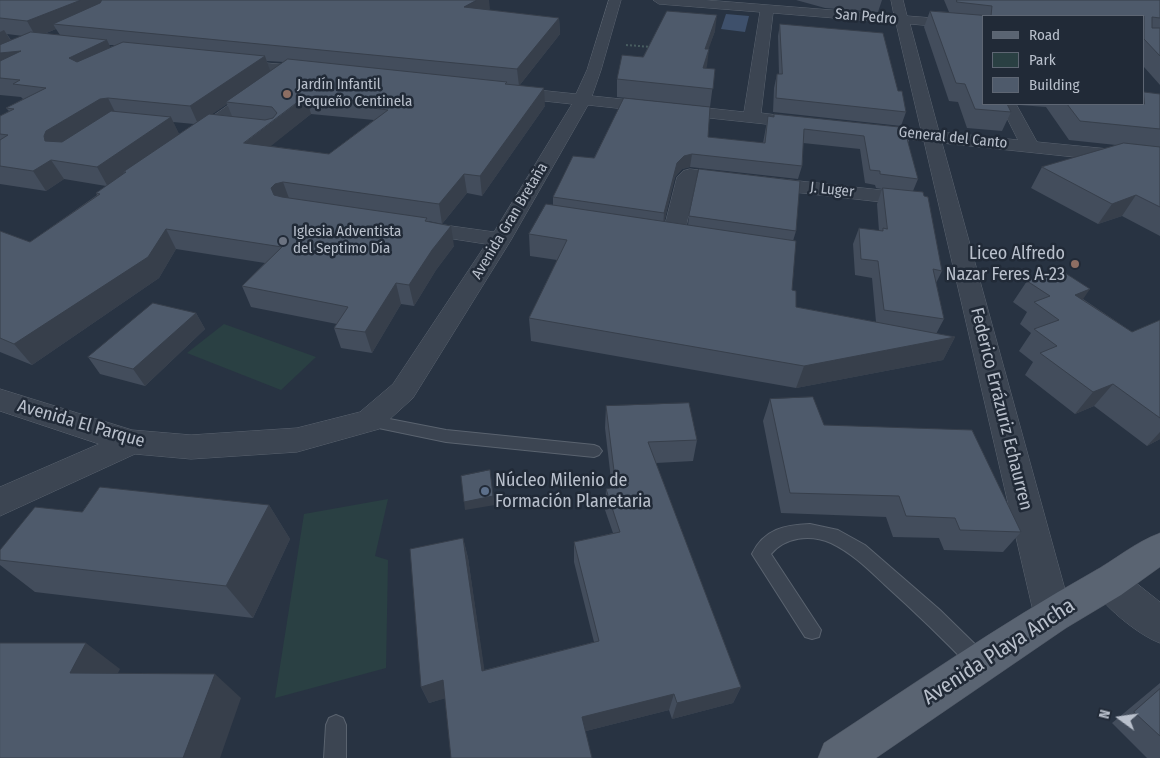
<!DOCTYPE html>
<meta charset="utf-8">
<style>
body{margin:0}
#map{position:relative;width:1160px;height:758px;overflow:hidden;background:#283342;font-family:"Fira Sans Condensed",sans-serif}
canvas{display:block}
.legend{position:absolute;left:982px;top:15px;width:162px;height:90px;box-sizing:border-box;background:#212a37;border:1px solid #5e6673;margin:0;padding:6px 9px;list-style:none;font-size:15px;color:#b9c0cc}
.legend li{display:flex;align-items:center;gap:10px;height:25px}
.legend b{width:25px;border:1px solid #5e6673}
.north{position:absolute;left:1095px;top:693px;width:50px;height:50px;-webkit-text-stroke:4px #212a37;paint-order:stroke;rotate:284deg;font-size:14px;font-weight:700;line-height:20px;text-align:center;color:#b9c0cc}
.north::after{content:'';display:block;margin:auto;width:18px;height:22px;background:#b9c0cc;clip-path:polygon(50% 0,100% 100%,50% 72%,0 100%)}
</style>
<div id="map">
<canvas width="1160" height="758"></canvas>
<ul class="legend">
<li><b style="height:6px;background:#5a6472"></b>Road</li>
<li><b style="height:14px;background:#2a4043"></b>Park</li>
<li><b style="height:14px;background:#4e5a6b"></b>Building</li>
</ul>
<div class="north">N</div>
</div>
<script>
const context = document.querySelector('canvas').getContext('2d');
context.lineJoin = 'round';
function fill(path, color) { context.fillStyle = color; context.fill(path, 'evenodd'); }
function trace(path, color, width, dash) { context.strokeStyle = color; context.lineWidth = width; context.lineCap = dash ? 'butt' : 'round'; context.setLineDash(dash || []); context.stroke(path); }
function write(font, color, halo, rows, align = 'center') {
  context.font = font + ' "Fira Sans Condensed",sans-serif'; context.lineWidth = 5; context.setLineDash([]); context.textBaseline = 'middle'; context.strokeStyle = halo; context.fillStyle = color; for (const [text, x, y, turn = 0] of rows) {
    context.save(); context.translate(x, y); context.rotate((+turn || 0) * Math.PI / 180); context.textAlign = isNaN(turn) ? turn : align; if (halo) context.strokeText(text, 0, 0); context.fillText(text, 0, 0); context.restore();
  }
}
fill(new Path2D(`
 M224,324L316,357L281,390L187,353Z
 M388,499L375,556L388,560L386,668L275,698L304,514Z`), '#2a4043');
fill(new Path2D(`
 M726,14L749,16L745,32L721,29Z`), '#3e506b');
const service = new Path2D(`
 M369,415L446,430L594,445L599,447L602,451L599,455L594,457L446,442L364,425L362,421L364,417Z
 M810,524L838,530L865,545L940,610L985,654L988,661L985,668L978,671L971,668C943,639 915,612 885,585C868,569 852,553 831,543C810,534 785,537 771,554L821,630L819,637L812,639L805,637L752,554C764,529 785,525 810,524Z
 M336,715L343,718L346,725V758H324L326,725L329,718Z`);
const minor = new Path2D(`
 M609,0H621L601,70L592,96L744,112L760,12L659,4L653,0H705L894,15L891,0H903L907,16L984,22V30L910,24L939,132L1018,140L1000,104H1016L1037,142L1160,154V166L942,143L1072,615L1066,628L1053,633L1040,628L1034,615L924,141L873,135L867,134L864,130L867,126L873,125L921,130L896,23L773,13L761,113L809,119L812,123L809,127L803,128L588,105L511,240L413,398L379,429L297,452L191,459L135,454L0,516V487L99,444L0,411V389L132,430L191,435L297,428L360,412L393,384L486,244L415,233L407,232L404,227L407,222L415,221L494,232L572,104L508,97L500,92L508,87L576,94L587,70Z
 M231,60L313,67L321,72L313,77L226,67L224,64Z
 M260,85L268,90L266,93L199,142H187L184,138L187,134L254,87Z
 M690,169L917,194L924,196L927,200L924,204L917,206L696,181L684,236L681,241L673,243L665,241L662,236L677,177L683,171Z
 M1108,566L1121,571L1160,602V643C1138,635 1100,604 1090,583L1095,571Z`);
const primary = new Path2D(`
 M1160,533V567L1121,595L1066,628L876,758H818L824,743C912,685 999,625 1091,573C1115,560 1135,542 1160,533Z`);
trace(service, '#5a636f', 2);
trace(minor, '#5a636f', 1);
trace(primary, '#464e5b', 1);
trace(new Path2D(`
 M626,45L652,47`), '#485d60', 2, [2, 2]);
fill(service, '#3c4552');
fill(minor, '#3c4552');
fill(primary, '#5a6472');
fill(new Path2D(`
 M0,0L490,9L488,10L559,18L560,34L519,86L545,106L482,196L467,193L442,224L428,221L454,246L436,270L414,306L401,304L372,353L341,348L334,328L337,324L251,307L242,286L265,263L176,249L159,278L32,365L0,352V231L30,242L97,195L96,193L106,186L64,179L46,191L0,184V116L9,111L6,108L23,99L21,97L0,95ZM56,29L60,35L44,34ZM7,34L23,36L11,40ZM109,45H115L110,47ZM267,61L284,62L270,72ZM227,104L232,116L212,114ZM311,114L374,120L329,154L270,146ZM173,122L194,124L179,134Z
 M796,0H882L878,12L825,8Z
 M944,0H1160V85L1144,67V16H984V104L1011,112L1002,131L967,128L958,102L949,101L924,27L930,11L949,12Z
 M780,24L898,91L906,112L901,126L773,112L774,88L777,74H779L778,36Z
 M715,31L708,49L706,68L715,69L710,107L617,97V79L643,57Z
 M1160,94V236L1122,216L1098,224L1031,188L1042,167L1116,145L1069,140L1046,107L1019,105L1018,104H1144Z
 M768,116L911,136L908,143L918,179L913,191L942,271L936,283L944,319L936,334L955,337L943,360L796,388L531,341L529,318L557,260L530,256L529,234L553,206V197L594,158L708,137L763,143ZM803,143L860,149L865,183L875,185L876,188L882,189L877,204L879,231L859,228L853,244L855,275L872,278L876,322L796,307L792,290L793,241L796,231L689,216L688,225L664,222L675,177L682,169L690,167L798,179L802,166Z
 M1027,281L1083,299L1132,332L1160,320V439L1147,446L1094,406L1075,414L1025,375L1033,362L1019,351L1031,333L1020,324L1027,312L1013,302Z
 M196,313L205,329L145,386L100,374L88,357Z
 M770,399L824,425L1021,532L1003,552L944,550L939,538L893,537L886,517L781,513L763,421Z
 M606,406L697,440L693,461L656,463L741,687L733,703L672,719L669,710L586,731L445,698L429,703L421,687L463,538L468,558L484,670L594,642L574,562V542L613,533L605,510L606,489L612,488L605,428Z
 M269,505L290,539L253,618L35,592L0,565V550L82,512Z
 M1160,683V758H1147L1112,723Z`), '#434d5c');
fill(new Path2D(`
 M81,0H117L53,24L56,29L36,37L27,21Z
 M477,0H489L490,9L465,23L464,7Z
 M717,15L715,31L703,65L705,49Z
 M559,18L560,34L519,86L517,69Z
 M4,30L14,46L21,51L0,71V32Z
 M107,40L115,57L78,75L69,58Z
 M709,49L707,66L701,85L703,68Z
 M265,56L271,73L226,102L227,104L198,124L190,106Z
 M544,88L545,106L482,196L480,176Z
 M306,96L311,114L251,162L244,143Z
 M108,98L117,116L55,155L45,141L44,136L46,131L100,99Z
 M171,117L180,136L123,172L125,175L108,187L97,167Z
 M692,154L690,167L682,169L675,177L663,227L664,213L677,163L684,156Z
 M51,160L64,179L46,191L33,171Z
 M464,174L467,193L442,224L439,204Z
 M283,182L290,201L278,208L271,188L275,184Z
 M1136,195L1122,216L1098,224L1112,204Z
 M451,226L454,246L436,270L414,306L409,285L432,250Z
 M166,229L176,249L159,278L32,365L14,344Z
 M396,283L401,304L372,353L365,332Z
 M1090,289L1075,311V295Z
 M196,313L205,329L145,386L133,369Z
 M955,337L943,360L796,388L804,366Z
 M1113,384L1094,406L1075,414L1093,392Z
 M1160,432V439L1147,446Z
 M491,479L495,505L465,510L464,502Z
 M269,505L290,539L253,618L226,586Z
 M463,538L468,558L487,687L482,671Z
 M86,643L120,669L106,697L70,673Z
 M215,674L241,698L220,758H183Z
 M443,680L450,697L429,703L421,687Z
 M741,687L733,703L672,719L677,703Z
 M674,694L669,710L582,732V717Z`), '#373f4b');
const building = new Path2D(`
 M0,0H81L27,21L0,18Z
 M102,0H477L464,7L559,18L517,69L53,24L100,3Z
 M957,0H1160V18L1152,17V28H1160V56L1144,39V16H984V104H1007L1011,112L975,109L965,84L956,83L930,11L991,16L992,6L957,2Z
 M667,11L717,15L705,49H709L703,68L715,69L713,89L617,79L622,55L643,57Z
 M780,24L883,33L898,91H902L906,112L776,98L777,74H782Z
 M31,32L107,40L69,58L77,62L123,42L265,56L190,106L108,98L100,99L46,131L44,136L45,141L62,142L111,111L171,117L97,167L51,160L33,171L0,166V140L8,135L0,134V116L14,109L6,108L46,88L13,84L20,80L0,78V61L21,51L0,53V45Z
 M288,59L507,82L505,84L544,88L480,176L464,174L439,204L283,182L275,184L271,188L274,195L282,197L427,218L425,221L451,226L432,250L409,285L396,283L365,332L334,328L348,307L242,286L282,247L166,229L148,257L14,344L0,338V231L30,242L100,194L96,193L126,172H123L209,114L265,120L273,118L277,113L272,107L226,102ZM306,96L378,103L373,108L388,110L329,154L244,143Z
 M1144,92L1160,94V129L1080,121L1067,104H1144Z
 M624,98L710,107L708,137L765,143L768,116L774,117V114L909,128L911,136L906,135L918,179L880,174V171L870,170L864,136L804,129L802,166L692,154L684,156L677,163L664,213L553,197L573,156L594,158Z
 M1124,143L1160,147V207L1136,195L1112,204L1042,167Z
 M699,169L800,181L796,231L689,216Z
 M883,188L923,192L924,196L928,197L942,271L933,269L944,319L884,310L878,261L861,259L859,228L883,231V228L887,229Z
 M546,204L796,241L792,290L796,291V307L955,337L804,366L529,318L567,240L529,234Z
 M1059,269L1090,289L1075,295L1132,332L1160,320V418L1113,384L1093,392L1040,353L1057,346L1034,329L1059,320L1034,302L1050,296L1027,281Z
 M153,303L196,313L133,369L88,357Z
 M813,397L824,425L972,430L1021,532L960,530L955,518L906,516L899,496L790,493L770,399Z
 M689,403L697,440L648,442L741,687L677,703L674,694L582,717L592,758H451L443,680L421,687L410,549L463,538L482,671L599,641L574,542L620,532L606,489L616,487L606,406Z
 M490,470L493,496L464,502L461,476Z
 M100,487L269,505L226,586L0,560V550L35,507L82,512Z
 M0,643H86L70,673L215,674L183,758H0Z
 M1160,689V736L1134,712Z`);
fill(building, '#4e5a6b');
trace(building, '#373f4b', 1);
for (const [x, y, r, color] of [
 [287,94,5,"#8d6e63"],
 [283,241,5,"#6b7280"],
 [1075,264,5,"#8d6e63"],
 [485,491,5,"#5c6f8a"]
]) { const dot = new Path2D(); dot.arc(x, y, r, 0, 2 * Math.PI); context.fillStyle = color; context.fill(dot); trace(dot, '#212a37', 2); }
write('15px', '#b9c0cc', '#212a37', [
 ["San Pedro",866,17,5],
 ["General del Canto",953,138,6],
 ["J. Luger",832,190,6],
 ["Avenida Gran Bretaña",510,221,-59]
]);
write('15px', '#b9c0cc', '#212a37', [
 ["Jardín Infantil",297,85],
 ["Pequeño Centinela",297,102],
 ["Iglesia Adventista",293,232],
 ["del Septimo Día",293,249]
], 'left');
write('18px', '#b9c0cc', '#212a37', [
 ["Liceo Alfredo",1065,254],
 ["Nazar Feres A-23",1065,275],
 ["Núcleo Milenio de",495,481,"left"],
 ["Formación Planetaria",495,502,"left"]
], 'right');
write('18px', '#b9c0cc', '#212a37', [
 ["Federico Errázuriz Echaurren",1001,409,76],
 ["Avenida El Parque",81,424,16]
]);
write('21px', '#b9c0cc', '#212a37', [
 ["Avenida Playa Ancha",999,652,-33]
]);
</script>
